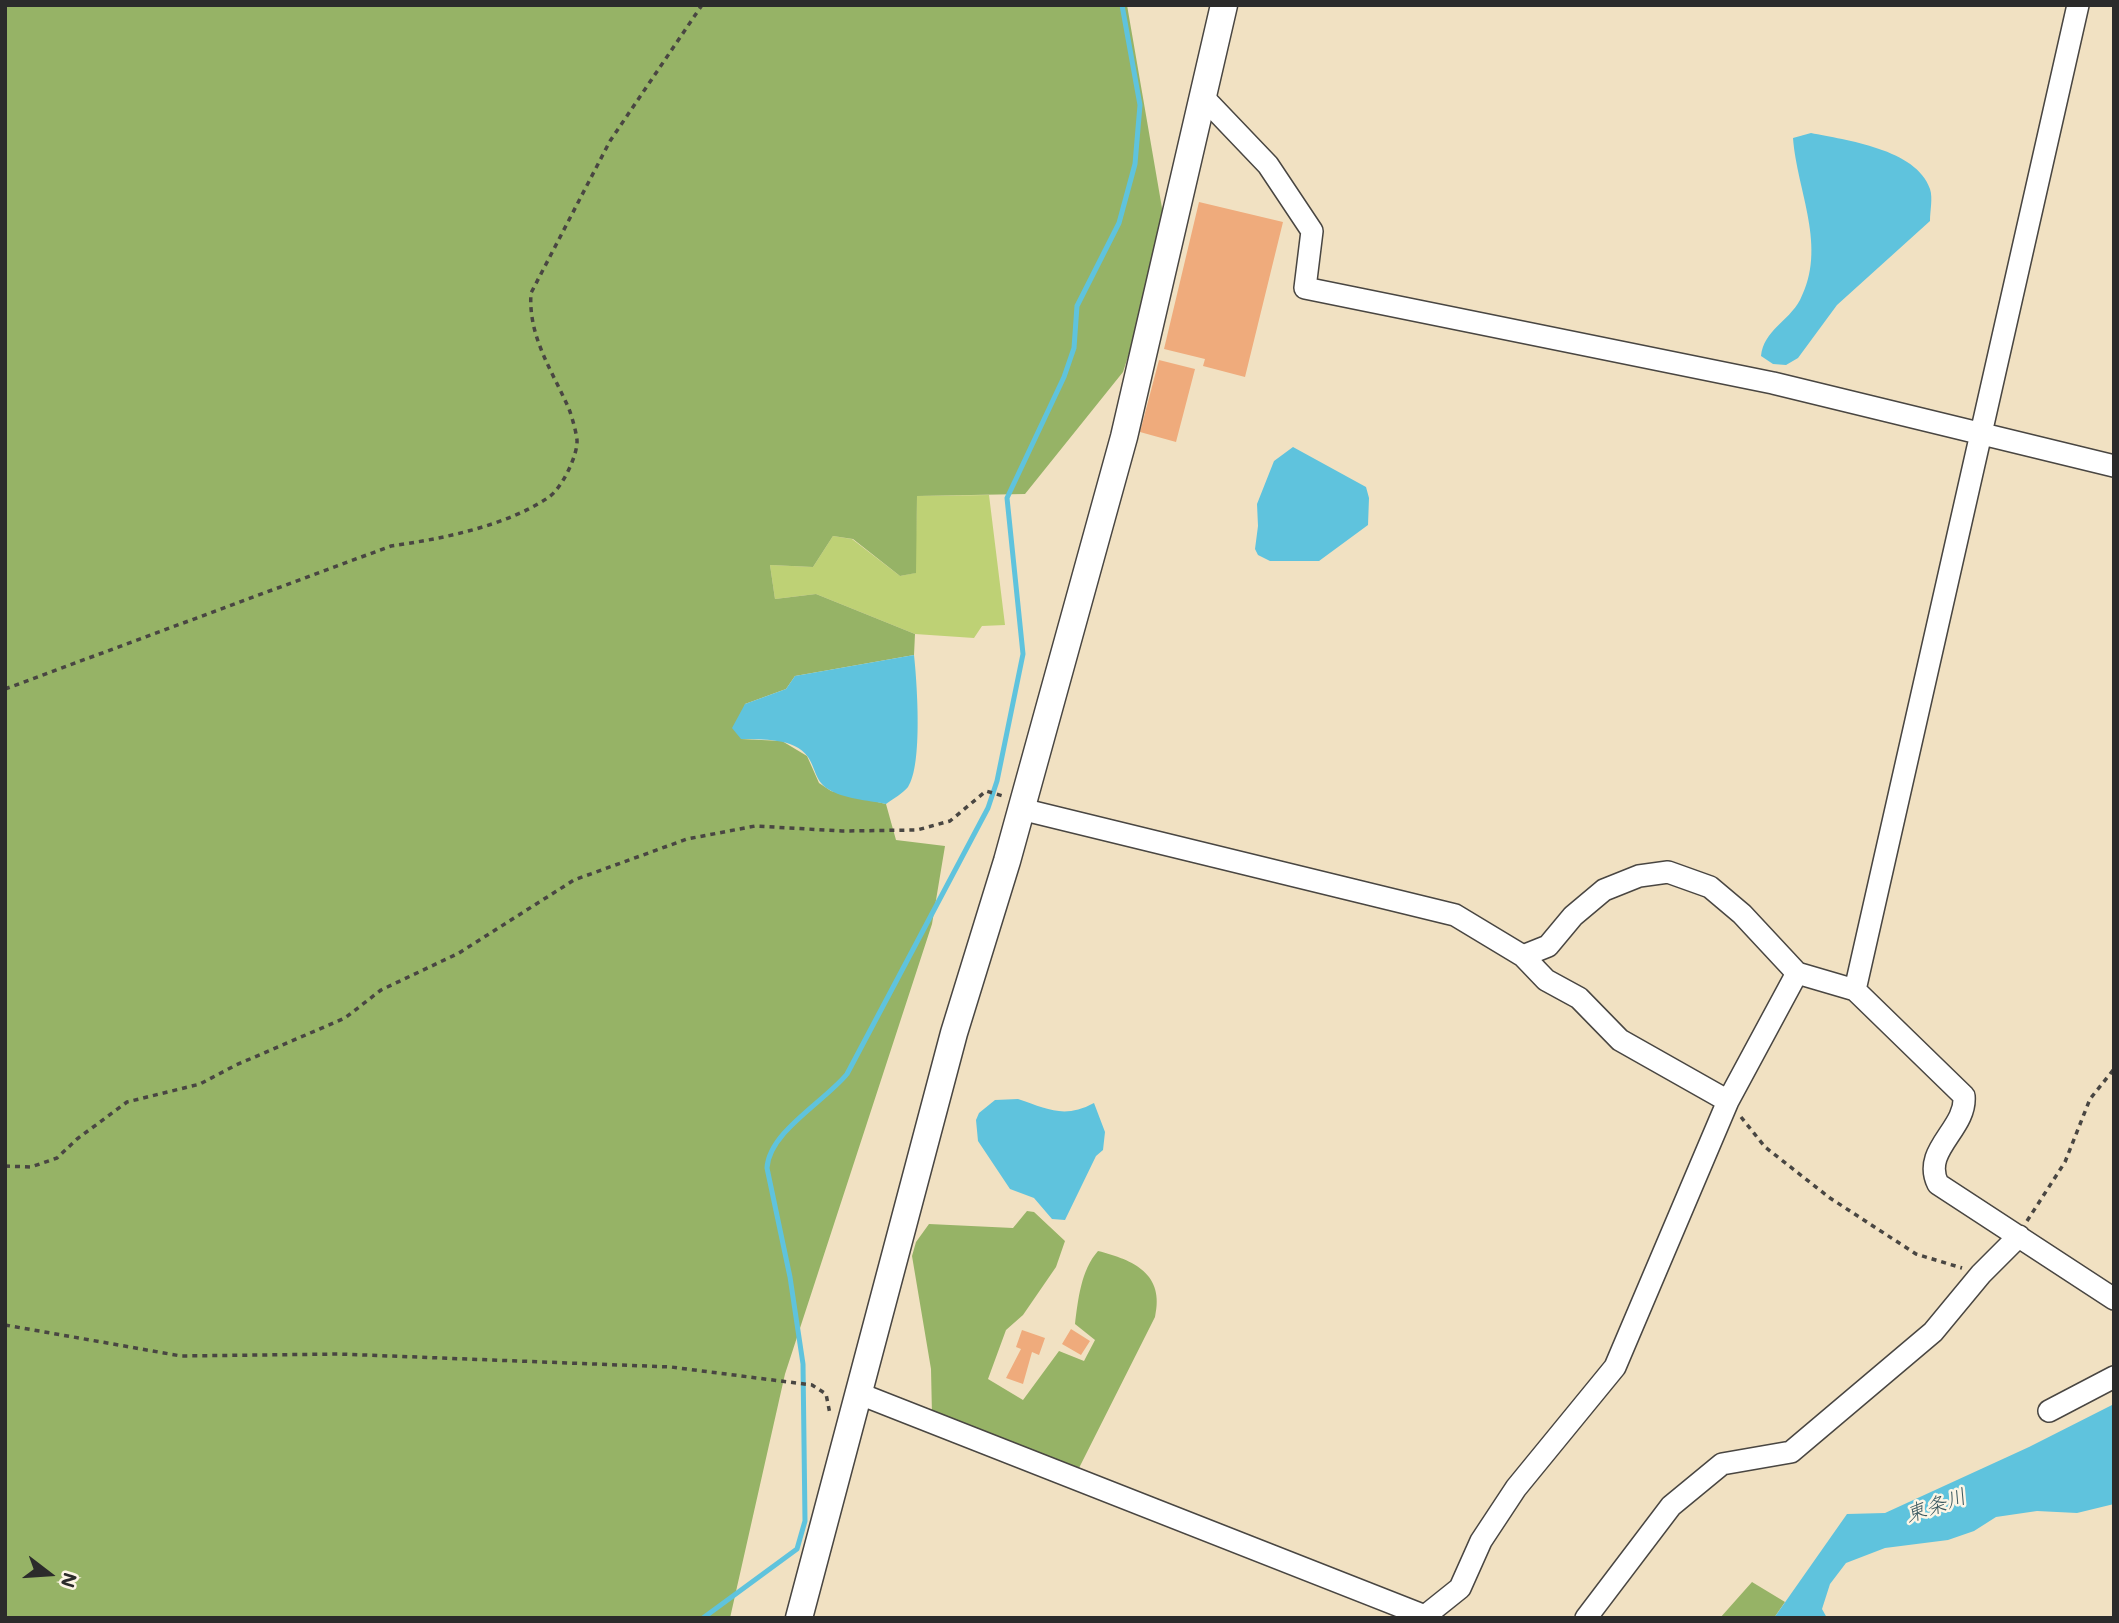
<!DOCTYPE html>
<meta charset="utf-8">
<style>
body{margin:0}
#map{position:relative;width:2119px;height:1623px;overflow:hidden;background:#f1e1c2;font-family:Mali,sans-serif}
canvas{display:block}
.frame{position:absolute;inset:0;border:7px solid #2b2b2b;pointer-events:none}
.north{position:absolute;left:14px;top:1539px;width:70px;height:70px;-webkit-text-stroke:5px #fcf5e5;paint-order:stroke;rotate:107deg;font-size:19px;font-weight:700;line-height:28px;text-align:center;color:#2b2b2b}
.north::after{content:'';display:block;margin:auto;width:24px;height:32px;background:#2b2b2b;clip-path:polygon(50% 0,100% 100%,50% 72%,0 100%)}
</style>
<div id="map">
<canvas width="2119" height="1623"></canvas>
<div class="frame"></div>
<div class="north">N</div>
</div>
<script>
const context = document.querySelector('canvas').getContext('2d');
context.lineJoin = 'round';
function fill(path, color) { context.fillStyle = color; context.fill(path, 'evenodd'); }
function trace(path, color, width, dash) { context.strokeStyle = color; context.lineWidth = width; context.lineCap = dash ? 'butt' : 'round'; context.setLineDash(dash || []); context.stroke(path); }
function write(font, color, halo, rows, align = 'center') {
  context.font = font + ' Mali,"Klee One",sans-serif'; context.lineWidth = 5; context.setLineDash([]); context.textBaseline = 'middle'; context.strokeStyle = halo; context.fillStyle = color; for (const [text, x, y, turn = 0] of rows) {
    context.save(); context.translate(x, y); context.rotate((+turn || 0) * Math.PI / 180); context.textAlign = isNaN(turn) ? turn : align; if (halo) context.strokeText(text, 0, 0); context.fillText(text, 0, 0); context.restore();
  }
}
fill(new Path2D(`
 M989,495L1005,625L982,626L974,638L915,634L816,594L775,599L770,565L813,567L833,536L852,539L900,576L915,573L917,496Z`), '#bed175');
fill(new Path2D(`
 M5,5H1127L1167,237L1123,372L1025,494L917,496L916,573L900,576L853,539L833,536L813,567L770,565L775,599L816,594L915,634L914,655L795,676L786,689L745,704L741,739L782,741L807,756L819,783L831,791L886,804L896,840L945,846L932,924L785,1374L730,1618H5Z
 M1027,1211L1034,1212L1065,1241L1056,1267L1023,1315L1006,1330L988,1379L1023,1400L1059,1351L1084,1361L1095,1340L1075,1324C1078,1300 1081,1270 1098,1251C1134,1260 1165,1274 1155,1317L1078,1470L932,1415L931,1369L912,1256L916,1242L929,1224L1013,1228Z
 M1752,1582L1785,1602L1774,1618H1720Z`), '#96b366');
fill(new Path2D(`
 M1811,133C1845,140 1917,149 1930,189C1933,198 1930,211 1930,221L1837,305L1798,358L1786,365L1773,364L1761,356C1764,330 1788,322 1800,300C1828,247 1797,192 1793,138Z
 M1293,447L1366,487L1369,498L1368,525L1319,561H1270L1258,555L1255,549L1258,526L1257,504L1274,461Z
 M914,655C917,682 923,765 908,787C903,793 893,799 886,804C868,800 843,799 828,789C815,781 816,769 808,757C794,737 762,740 741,739L732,728L745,704L786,689L795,676Z
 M1018,1099C1048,1109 1064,1119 1094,1103L1105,1132L1103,1150L1096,1156L1065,1220L1052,1219L1034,1198L1010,1189L978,1141L976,1120L979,1113L995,1100Z
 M2114,1404V1504L2077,1513L2037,1511L1996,1517L1974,1531L1948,1540L1885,1548L1846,1563L1830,1584L1822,1609L1827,1618H1774L1847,1514L1885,1513L2029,1447Z`), '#5fc3dd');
trace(new Path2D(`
 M703,1618L797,1549L805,1521L803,1364L790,1277L767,1168C769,1132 824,1102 847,1074L988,808L997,781L1023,654L1007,498L1064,377L1074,348L1077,306L1119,223L1135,164L1140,105L1122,5`), '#5fc3dd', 5);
fill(new Path2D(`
 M1199,202L1283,222L1245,377L1203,366L1205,359L1164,349Z
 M1159,360L1195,369L1176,442L1140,432Z
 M1071,1329L1090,1341L1081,1355L1062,1344Z
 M1022,1330L1045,1338L1039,1355L1032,1352L1023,1384L1006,1378L1021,1349L1016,1347Z`), '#efab7c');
const minor = new Path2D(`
 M1204,98L1268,165L1312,231L1305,288L1773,383L2114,466
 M1021,809L1455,915L1523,956L1546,980L1579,998L1620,1040L1728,1101
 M1523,956L1548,946L1573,916L1604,890L1639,876L1668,872L1710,887L1742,914L1797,973L1855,990L2078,5
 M1855,990L1964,1096C1967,1129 1921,1150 1938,1184L2114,1299
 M860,1394L1430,1618
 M2049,1411L2114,1377
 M1425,1616L1460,1588L1481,1541L1516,1488L1615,1367L1728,1101L1797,973
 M1586,1618L1671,1506L1722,1464L1791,1452L1933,1332L1981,1274L2019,1236`);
const tertiary = new Path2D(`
 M799,1618L954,1033L1007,861L1124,437L1224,5`);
trace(minor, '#494642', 24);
trace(tertiary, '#494642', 29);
trace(new Path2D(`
 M5,689L391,546C441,539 507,526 549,497C562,488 578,455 577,440C576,431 572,417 569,409C552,370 528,337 531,293L610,141L702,5
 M1741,1117L1765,1147L1830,1198L1916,1254L1962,1268
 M5,1166L31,1167L57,1158L77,1139L127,1102L200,1084L236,1065L345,1018L381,990L459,953L574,880L687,839L755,826L842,831L917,830L950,821L986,791L1003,796
 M2027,1221L2065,1162L2090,1099L2114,1069
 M5,1325L181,1356L339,1354L671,1367L812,1385L826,1394L830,1414`), '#494642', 3.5, [5, 5]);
trace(minor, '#fff', 21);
trace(tertiary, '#fff', 26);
write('italic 21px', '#3b5960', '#fcf5e5', [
 ["東条川",1936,1506,-19]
]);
</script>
